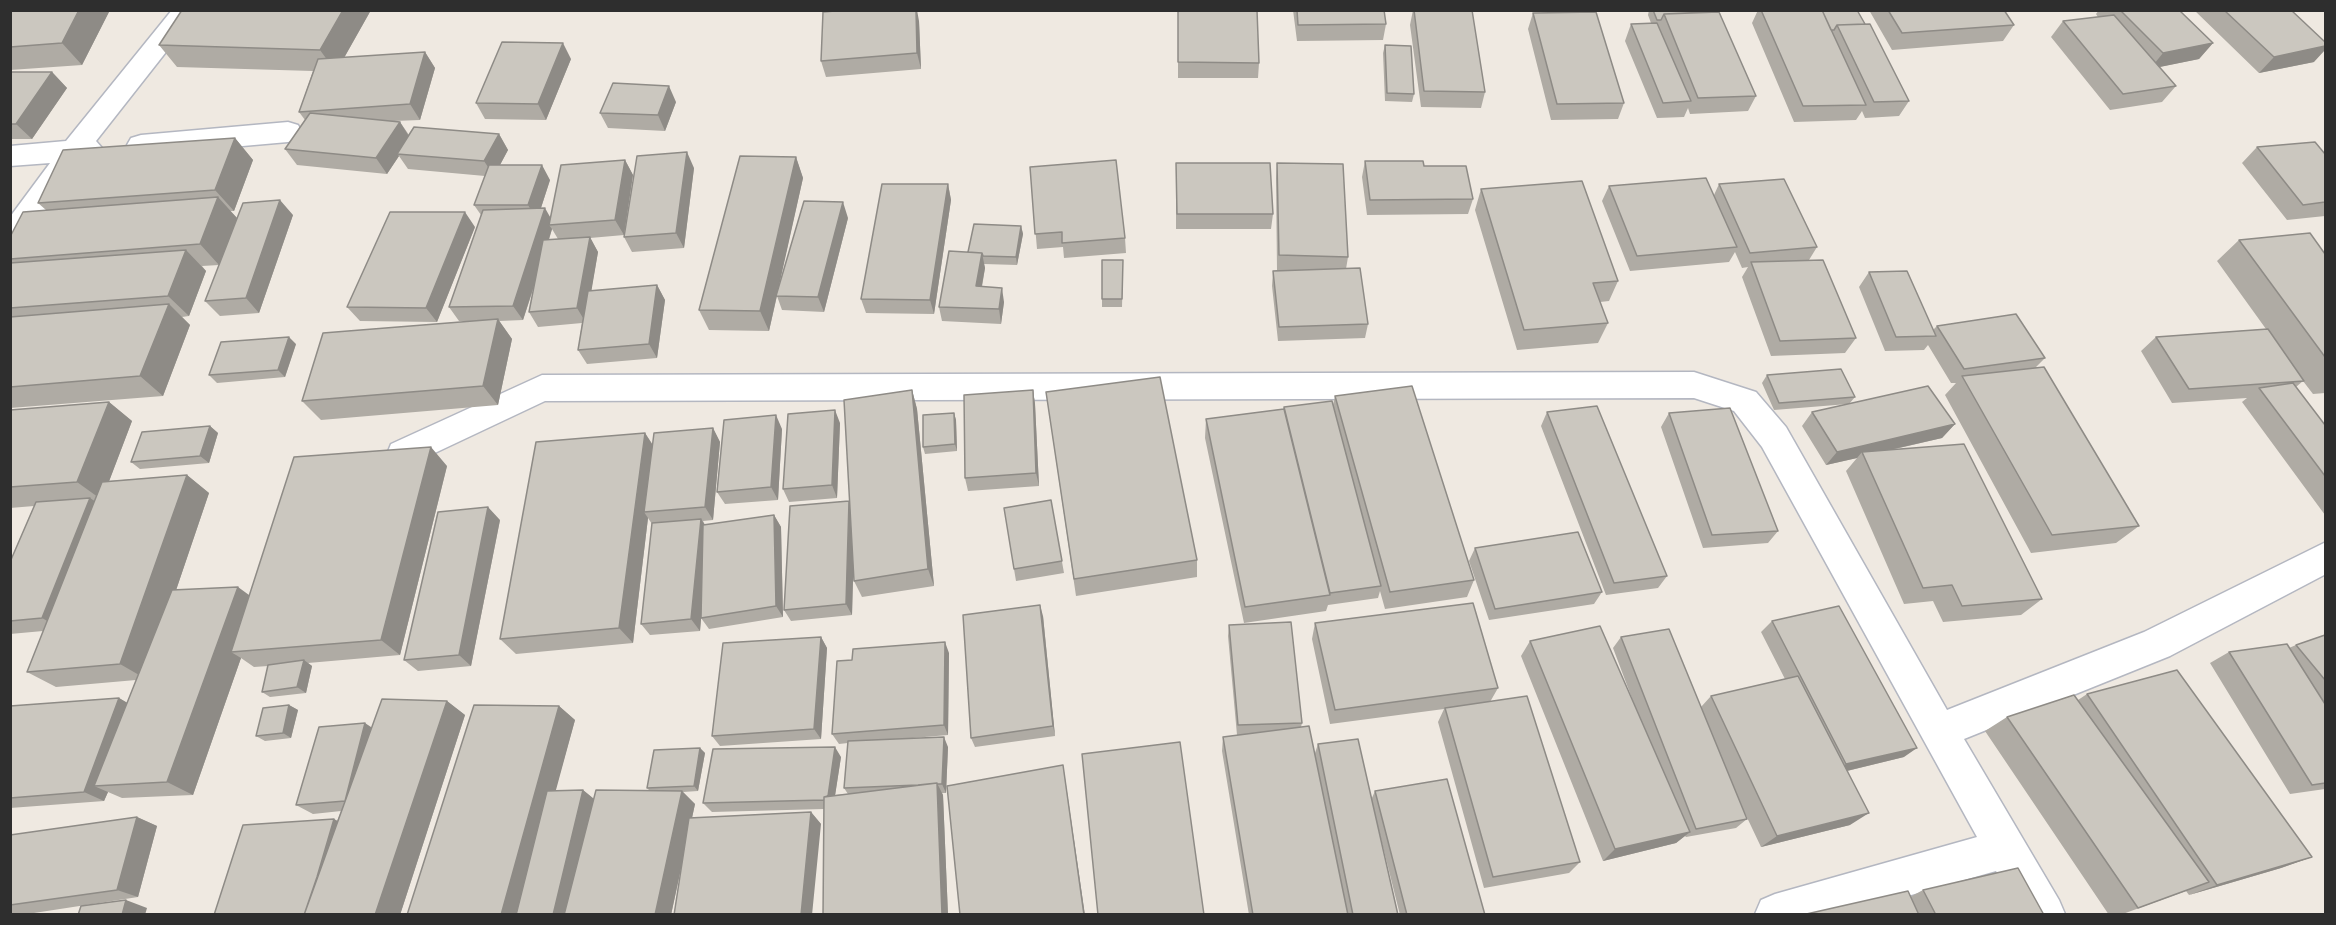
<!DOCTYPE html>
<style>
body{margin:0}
#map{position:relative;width:2336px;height:925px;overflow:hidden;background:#efe9e1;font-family:"Alegreya Sans",sans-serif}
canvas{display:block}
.frame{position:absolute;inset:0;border:12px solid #2e2e2e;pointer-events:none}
</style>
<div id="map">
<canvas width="2336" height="925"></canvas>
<div class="frame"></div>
</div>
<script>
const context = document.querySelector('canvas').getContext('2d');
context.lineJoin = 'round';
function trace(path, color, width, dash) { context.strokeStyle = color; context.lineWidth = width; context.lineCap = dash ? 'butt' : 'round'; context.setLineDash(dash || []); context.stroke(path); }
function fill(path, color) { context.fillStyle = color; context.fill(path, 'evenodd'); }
const street = new Path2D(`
 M172,10H199L96,141L103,149L99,156L82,160L20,248L10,251V217L50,163L10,166V146L66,141Z
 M288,122L298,125L302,132L298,139L288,142L141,155L131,152L127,145L131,138L141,135Z
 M1694,372L1756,392L1786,427L1947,710L2144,632L2326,542V574L2170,656L1964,739L2059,900L2065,914H2022L1996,871L1844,914H1755L1761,900L1775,894L1977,837L1762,447L1734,411L1694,398L545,401L403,468L391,464L387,454L391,444L542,375Z`);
trace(street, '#b4b7c1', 3);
fill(street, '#fff');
fill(new Path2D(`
 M10,10H110L82,65L10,70Z
 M371,10L344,58L425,52L435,68L420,120L394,121L400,122L409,135L499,134L508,150L500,165L550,180L541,208L551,218L625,160L633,175L624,235L590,238L598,252L591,291L657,285L665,300L657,358L587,364L578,350L582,323L538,327L529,312L534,287L523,320L499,321L512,339L498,405L321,420L302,401L468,321H459L449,307L481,215L474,205L485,176L408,169L399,156L387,174L297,165L285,149L305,120L299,112L313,71L177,67L159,45ZM552,229L558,239L549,240Z
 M1178,10L1259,63L1258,78H1178Z
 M1293,10H1384L1386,24L1383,40L1297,41Z
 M1413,10H1472L1485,92L1481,108L1421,107L1410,25Z
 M1649,10H1707L1756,96L1748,111L1690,114L1688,108L1684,117L1657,118L1625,41L1631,24L1651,23L1648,15Z
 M1758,10H1857L1909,101L1899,116L1865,118L1862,111L1856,120L1794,122L1752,23Z
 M1869,10H2004L2014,25L2003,41L1892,50Z
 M2099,10H2179L2213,43L2199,59L2159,67L2176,86L2162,102L2110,110L2051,37L2063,21L2098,17L2096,14Z
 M2194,10H2291L2314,62L2259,73Z
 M1533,13L1624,103L1618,119L1551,120L1528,29Z
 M919,21L921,69L826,77L821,61Z
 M1385,45L1414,94L1412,102L1385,101L1383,53Z
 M571,59L546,120L485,119L476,103Z
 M10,72H52L67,88L32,139H10Z
 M676,102L665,131L608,128L600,113Z
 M235,138L253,160L234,211H230L237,218L293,215L259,313L220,316L205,301L219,265L202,266L206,271L189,316L182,317L190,325L163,396L10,408V237L46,210L38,203Z
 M2257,147L2325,154V216L2287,220L2242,163Z
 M796,157L803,178L778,288L848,218L824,312L782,310L777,296L769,331L709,330L699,310Z
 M1365,161L1424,166L1473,199L1468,214L1367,215L1362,177Z
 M1176,163L1273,214L1271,229H1176Z
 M1277,163L1348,257L1346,269L1368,324L1365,338L1278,341L1272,286L1273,271L1277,270L1276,178Z
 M1030,167L1125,238L1126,253L1064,258L1063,247L1037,249Z
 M694,168L684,248L632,252L624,237Z
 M948,184L951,200L934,314L866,313L861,299Z
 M1719,184L1817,247L1809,260L1856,338L1845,353L1771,356L1742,277L1748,267L1742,268L1735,252L1729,262L1630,271L1602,201L1609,186L1714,195Z
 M1481,189L1618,281L1609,301L1600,302L1608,323L1598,343L1517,350L1475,210Z
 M1021,226L1023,234L1017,265L984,264L985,268L982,287L1004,302L1001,324L942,321L939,307L968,252Z
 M475,227L437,322L360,321L347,307Z
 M2239,240L2325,254V393L2313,394L2303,381L2296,387L2325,425V515L2242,402L2247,398L2172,403L2141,351L2156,337L2266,329L2217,261Z
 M1123,268L1122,307H1102V299Z
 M1869,272L1933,330L1937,326L2045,358L2036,367L2139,526L2116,543L2031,553L1945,395L1956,383H1951L1928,345L1924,350L1885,351L1859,287Z
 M296,344L285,377L217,383L209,375Z
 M1767,375L1855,397L1849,404L1955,424L1942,438L1891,450L2042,599L2021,615L1943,622L1933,601L1904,604L1846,471L1857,458L1826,465L1802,426L1812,412L1848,404L1774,410L1762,383Z
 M912,390L917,409L934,586L862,597L854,581L853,567L852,615L791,621L784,610L849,501Z
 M1033,390L1035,404L1039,486L968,491L965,478Z
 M1046,392L1197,560V577L1076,596Z
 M1335,396L1474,580L1467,597L1385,609L1380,591L1378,598L1328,605L1326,611L1244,623L1205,438L1206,419L1283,409L1284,407L1333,405Z
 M109,402L132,421L109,481L187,475L209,493L176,590L249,595L447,466L400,655L308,663L312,666L306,693L270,697L262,692L268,666L254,667L241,658L193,795L122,798L108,792L104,801L10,808V706L119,698L127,703L136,680L56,687L27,672L43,631L10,634V562L34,506L10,508V410Z
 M1547,412L1667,576L1658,588L1606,595L1541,426Z
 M954,413L956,420L957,451L925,454L923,447Z
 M1669,413L1778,531L1768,543L1703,548L1661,427Z
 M840,423L837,498L789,502L783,489Z
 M210,426L218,433L209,463L140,469L131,462Z
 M713,428L720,442L713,520L703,521L705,525L774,515L781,527L783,617L709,629L701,618L700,631L650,635L641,624L652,524L648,518L633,643L516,654L500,639L645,433L653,445Z
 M782,429L778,500L725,504L717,492Z
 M1051,500L1064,573L1016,581L1014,569Z
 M500,520L471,666L418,671L404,660Z
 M1475,548L1602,592L1594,604L1489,620L1469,561Z
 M1043,616L1055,736L975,747L971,738Z
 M1772,621L1904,757L1847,771L1850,825L1761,847L1743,809L1747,819L1736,828L1686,837L1685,836L1676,843L1603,861L1521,656L1530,641L1639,717L1613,648L1621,637L1701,707L1711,696L1785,679L1761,632Z
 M1315,623L1498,688L1490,702L1580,862L1569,873L1484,888L1438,722L1444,709L1330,724L1312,639Z
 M1229,625L1302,723L1301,727L1315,753L1318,744L1371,800L1375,791L1485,915H1400L1376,819L1398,915H1249L1222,751L1223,737L1237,735L1228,636Z
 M2325,635V789L2290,794L2210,663L2229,652L2289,648L2296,645Z
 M821,637L827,648L821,739L720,746L712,736Z
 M949,653L948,735L901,739L948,747L946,793H942L943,795L948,915H823L824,809L712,812L703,803L841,757L835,795L848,794L844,788L848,743L839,744L832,734Z
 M2087,694L2312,857L2281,868L2189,895L2186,891L2120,915H2109L1985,731L2007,717L2078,700Z
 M447,701L465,715L400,915H214L334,819L337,821L341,811L313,814L296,805L371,728Z
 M289,705L298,710L291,738L265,741L256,736Z
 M559,706L575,720L555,791L583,790L594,799L650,791L647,788L700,748L705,753L698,791L683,792L695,804L692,818L811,812L821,824L681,868L671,915H407Z
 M137,817L157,826L138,897L21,915H10V835Z
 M1923,890L2044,915H1802L1910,897Z`), '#afaba4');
fill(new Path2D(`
 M79,10H110L82,65L62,43Z
 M343,10H371L336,72L320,50Z
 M916,10H917L919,21L921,69L917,53Z
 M563,43L571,59L546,120L538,104Z
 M2213,43L2199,59L2150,69L2163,53Z
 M2325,46V50L2314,62L2259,73L2274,57Z
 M425,52L435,68L420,120L410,104Z
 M52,72L67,88L32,139L16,124Z
 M669,86L676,102L665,131L658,115Z
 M400,122L410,138L397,154L399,156L387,174L376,158Z
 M499,134L508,150L494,176L484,161Z
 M235,138L253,160L234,211L215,190Z
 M687,152L694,168L684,248L676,233Z
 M796,157L803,178L769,331L760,311Z
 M625,160L633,175L624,235L615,220Z
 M542,165L550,180L537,220L528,205Z
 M948,184L951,200L934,314L930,300Z
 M218,197L237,218L219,265L200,244Z
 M280,200L293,215L259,313L246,298Z
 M843,202L848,218L824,312L818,297Z
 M545,208L554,224L549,225L552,229L523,320L513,306Z
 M465,212L475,227L437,322L426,308Z
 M1021,226L1023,234L1017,265L1016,257Z
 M590,237L598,252L586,323L577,308Z
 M186,250L206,271L189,316L168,296Z
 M982,253L985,268L979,301L976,286Z
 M657,285L665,300L657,358L649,344Z
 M1002,288L1004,302L1001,324L999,309Z
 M169,304L190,325L163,396L140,376Z
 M498,319L512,339L498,405L483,386Z
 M289,337L296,344L285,377L278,370Z
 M912,390L917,409L934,586L928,569Z
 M1033,390L1035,404L1039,486L1036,473Z
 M109,402L132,421L102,500L77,482Z
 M835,410L840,423L837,498L832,485Z
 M954,413L956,420L957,451L955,444Z
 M776,415L782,429L778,500L771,487Z
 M1955,424L1942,438L1863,456L1862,452L1857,458L1826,465L1837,452Z
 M210,426L218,433L209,463L200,456Z
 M713,428L720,442L713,520L705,507Z
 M645,433L657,452L644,512L648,518L633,643L619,628Z
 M431,447L447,466L400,655L381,640Z
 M187,475L209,493L146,679L120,664Z
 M90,498L108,510L62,629L42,618Z
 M849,501L855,514L852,615L846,604Z
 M488,507L500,520L471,666L459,655Z
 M774,515L781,527L783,617L776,606Z
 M701,519L709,531L700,631L691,619Z
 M238,587L260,603L231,652L241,658L193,795L167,782Z
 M1040,605L1043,616L1055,736L1053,726Z
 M821,637L827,648L821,739L814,729Z
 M945,642L949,653L948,735L944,725Z
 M304,660L312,666L306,693L297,687Z
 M119,698L138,709L94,786L108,792L104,801L84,792Z
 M447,701L465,715L400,915H375Z
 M289,705L298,710L291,738L283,733Z
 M559,706L575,720L522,915H501Z
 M365,723L380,733L345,801Z
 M944,737L948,747L946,793L942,784Z
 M835,747L841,757L833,809L827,800Z
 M700,748L705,753L698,791L694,786Z
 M1917,748L1904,757L1834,774L1846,764Z
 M1063,765L1065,778L1085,915H1084Z
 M937,783L943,795L948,915H942Z
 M583,790L594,799L567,915H553Z
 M682,791L695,804L671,915H655Z
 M811,812L821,824L812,915H801Z
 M1869,813L1850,825L1761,847L1777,836Z
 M137,817L157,826L138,897L117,890Z
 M334,819L350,828L307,915Z
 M1690,832L1676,843L1603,861L1615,849Z
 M2312,857L2281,868L2189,895L2217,885Z
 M126,900L147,908L145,915H122Z`), '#8e8b86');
const building = new Path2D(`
 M10,10H79L62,43L10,47Z
 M182,10H343L320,50L159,45Z
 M847,10H916L917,53L821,61L823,12Z
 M1178,10H1257L1259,63L1178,62Z
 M1297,10H1384L1386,24L1298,25Z
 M1414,10H1472L1485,92L1424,91Z
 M1653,10H1707L1708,12L1664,14L1661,20H1657Z
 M1761,10H1822L1866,105L1803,106Z
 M1822,10H1857L1865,24L1837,25L1834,30H1831Z
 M1888,10H2004L2014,25L1902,33Z
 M2120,10H2179L2213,43L2163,53Z
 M2224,10H2291L2325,42V46L2274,57Z
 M1596,12L1624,103L1557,104L1533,13Z
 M1719,12L1756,96L1698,98L1664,14Z
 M2114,15L2176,86L2123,94L2063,21Z
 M1657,23L1691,101L1663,103L1631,24Z
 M1870,24L1909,101L1874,102L1837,25Z
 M502,42L563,43L538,104L476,103Z
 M1385,45L1411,46L1414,94L1387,93Z
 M425,52L410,104L299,112L318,59Z
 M10,72H52L16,124H10Z
 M613,83L669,86L658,115L600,113Z
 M310,113L400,122L376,158L285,149Z
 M414,127L499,134L484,161L397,154Z
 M235,138L215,190L38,203L63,150Z
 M2315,142L2325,154V202L2303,205L2257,147Z
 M687,152L676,233L624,237L637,156Z
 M740,156L796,157L760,311L699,310Z
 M625,160L615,220L549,225L561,165Z
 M1116,160L1125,238L1062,243V232L1035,234L1030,167Z
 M1365,161H1423L1424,166H1466L1473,199L1370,200Z
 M1176,163H1270L1273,214H1177Z
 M1277,163L1343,164L1348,257L1279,255Z
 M489,165H542L528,205H474Z
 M1706,178L1737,247L1637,256L1609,186Z
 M1784,179L1817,247L1750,253L1719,184Z
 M1582,181L1618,281L1593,283L1608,323L1524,330L1481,189Z
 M882,184H948L930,300L861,299Z
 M218,197L200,244L10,259V237L23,212Z
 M280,200L246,298L205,301L243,203Z
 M804,201L843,202L818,297L776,296Z
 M545,208L513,306L449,307L483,210Z
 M390,212H465L426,308L347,307Z
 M974,224L1021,226L1016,257L983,256L982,253L968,252Z
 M2310,233L2325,254V357L2239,240Z
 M590,237L577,308L529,312L543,240Z
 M186,250L168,296L10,308V263Z
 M949,251L982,253L976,286L1002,288L999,309L939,307Z
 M1102,260H1123L1122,299H1102Z
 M1823,260L1856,338L1780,341L1751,262Z
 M1360,268L1368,324L1279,327L1273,271Z
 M1907,271L1936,336L1896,337L1869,272Z
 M657,285L649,344L578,350L588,291Z
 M169,304L140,376L10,387V317Z
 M2016,314L2045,358L1964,369L1937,326Z
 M498,319L483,386L302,401L323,333Z
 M2268,329L2304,381L2189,389L2156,337Z
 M289,337L278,370L209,375L221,342Z
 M2044,367L2139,526L2052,535L1962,376Z
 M1841,369L1855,397L1779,403L1767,375Z
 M1160,377L1197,560L1074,579L1046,392Z
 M2293,383L2325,425V476L2259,388Z
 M1412,386L1474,580L1390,592L1335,396Z
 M1928,386L1955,424L1837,452L1812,412Z
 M912,390L928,569L854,581L844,400Z
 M1033,390L1036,473L965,478L964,395Z
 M1332,401L1381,586L1330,593L1284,407Z
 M109,402L77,482L10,487V410Z
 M1597,406L1667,576L1614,583L1547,412Z
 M1730,408L1778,531L1712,535L1669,413Z
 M1284,409L1330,595L1245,607L1206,419Z
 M835,410L832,485L783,489L788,414Z
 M954,413L955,444L923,447V415Z
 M776,415L771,487L717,492L724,420Z
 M210,426L200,456L131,462L142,432Z
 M713,428L705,507L644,512L654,433Z
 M645,433L619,628L500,639L536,442Z
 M1964,444L2042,599L1962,606L1952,585L1923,588L1862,452Z
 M431,447L381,640L231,652L294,457Z
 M187,475L120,664L27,672L102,482Z
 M90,498L42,618L10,621V562L36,502Z
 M1051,500L1062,561L1014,569L1004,508Z
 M849,501L846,604L784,610L790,506Z
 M488,507L459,655L404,660L438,512Z
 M774,515L776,606L701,618L703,525Z
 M701,519L691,619L641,624L652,523Z
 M1578,532L1602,592L1495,609L1475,548Z
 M238,587L167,782L94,786L172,590Z
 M1473,603L1498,688L1335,710L1315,623Z
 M1040,605L1053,726L971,738L963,615Z
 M1839,606L1917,748L1846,764L1772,621Z
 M1291,622L1302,723L1238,725L1229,625Z
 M1600,626L1690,832L1615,849L1530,641Z
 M1669,629L1747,819L1696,829L1621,637Z
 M2325,635V680L2296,645Z
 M821,637L814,729L712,736L723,643Z
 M945,642L944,725L832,734L837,661L852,660L853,649Z
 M2287,644L2325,704V783L2312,785L2229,652Z
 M304,660L297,687L262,692L268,665Z
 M2177,670L2312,857L2217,885L2087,694Z
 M1798,676L1869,813L1777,836L1711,696Z
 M2074,695L2209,882L2138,908L2007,717Z
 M1527,696L1580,862L1493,877L1445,708Z
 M119,698L84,792L10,798V706Z
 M382,699L447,701L375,915H304Z
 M289,705L283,733L256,736L263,708Z
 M474,705L559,706L501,915H407Z
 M365,723L345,801L296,805L319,727Z
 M1309,726L1348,915H1253L1223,737Z
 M944,737L942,784H937V783L918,785L844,788L848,741Z
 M1358,739L1398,915H1353L1318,744Z
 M1180,742L1204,915H1098L1082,754Z
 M835,747L828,796L824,797V800L703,803L713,749Z
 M700,748L694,786L647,788L654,750Z
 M1063,765L1084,915H960L947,786Z
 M1447,779L1485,915H1407L1375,791Z
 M937,783L942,915H823L824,797Z
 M583,790L553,915H516L547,791Z
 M596,790L682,791L655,915H564Z
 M811,812L801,915H674L689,818Z
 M137,817L117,890L10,905V835Z
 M334,819L317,877L304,915H214L243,825Z
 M2018,868L2044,915H1936L1923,890Z
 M1908,891L1919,915H1802Z
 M126,900L122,915H78L81,906Z`);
fill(building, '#cbc7bf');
trace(building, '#8e8b86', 1.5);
</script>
